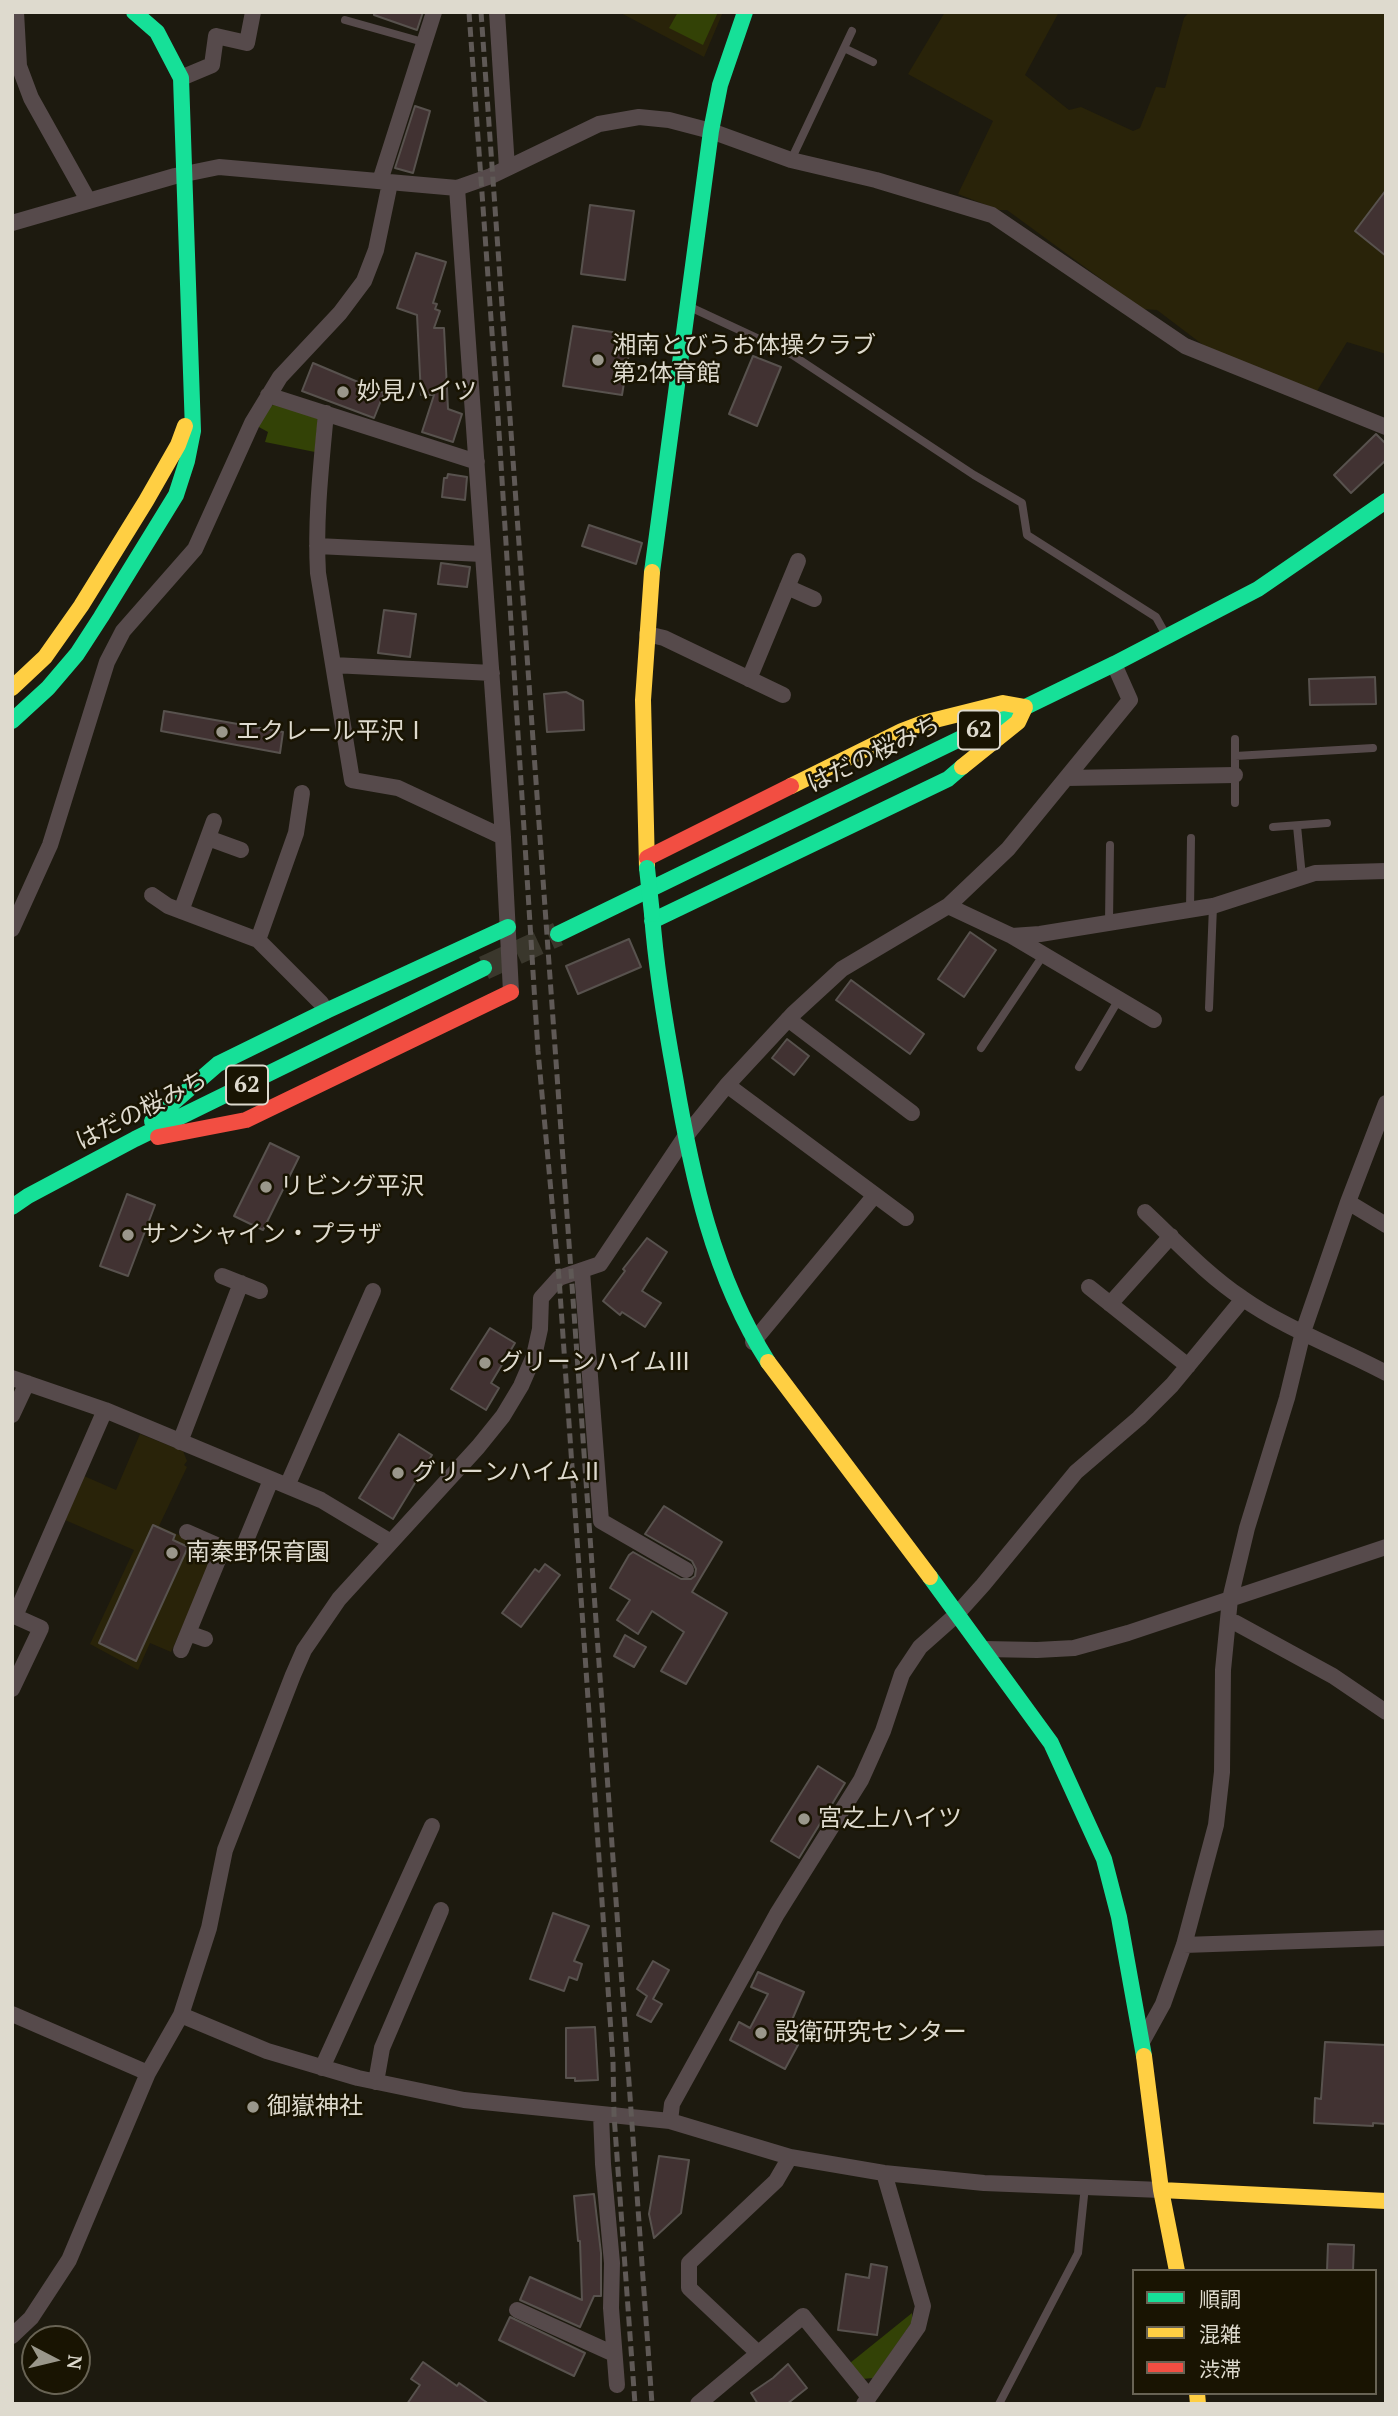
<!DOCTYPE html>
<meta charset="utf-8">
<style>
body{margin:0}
#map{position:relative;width:1398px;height:2416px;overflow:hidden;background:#1d1a0f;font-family:"PT Serif","Noto Sans JP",serif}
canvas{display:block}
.frame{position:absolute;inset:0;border:14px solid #dedace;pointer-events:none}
.legend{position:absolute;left:1132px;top:2269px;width:245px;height:126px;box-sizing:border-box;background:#191402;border:2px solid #686354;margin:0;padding:9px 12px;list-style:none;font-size:21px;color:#dedace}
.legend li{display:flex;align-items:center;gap:14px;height:35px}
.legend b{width:35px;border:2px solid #686354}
.north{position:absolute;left:21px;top:2325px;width:70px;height:70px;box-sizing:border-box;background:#191402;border:2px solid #686354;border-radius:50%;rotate:97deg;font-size:19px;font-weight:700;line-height:28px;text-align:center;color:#dedace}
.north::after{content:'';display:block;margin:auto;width:24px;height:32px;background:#9a978b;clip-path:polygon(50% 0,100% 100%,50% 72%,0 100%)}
</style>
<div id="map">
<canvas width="1398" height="2416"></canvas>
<div class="frame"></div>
<ul class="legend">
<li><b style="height:9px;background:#16e098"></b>順調</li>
<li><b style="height:9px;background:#ffcf43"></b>混雑</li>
<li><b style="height:9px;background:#f24e42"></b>渋滞</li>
</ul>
<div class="north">N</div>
</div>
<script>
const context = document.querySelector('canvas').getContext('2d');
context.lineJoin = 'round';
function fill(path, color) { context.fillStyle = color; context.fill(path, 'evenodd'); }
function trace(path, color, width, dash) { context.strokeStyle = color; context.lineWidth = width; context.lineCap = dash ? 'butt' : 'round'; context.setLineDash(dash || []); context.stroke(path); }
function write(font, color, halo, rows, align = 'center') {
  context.font = font + ' "PT Serif","Noto Sans JP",serif'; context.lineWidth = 5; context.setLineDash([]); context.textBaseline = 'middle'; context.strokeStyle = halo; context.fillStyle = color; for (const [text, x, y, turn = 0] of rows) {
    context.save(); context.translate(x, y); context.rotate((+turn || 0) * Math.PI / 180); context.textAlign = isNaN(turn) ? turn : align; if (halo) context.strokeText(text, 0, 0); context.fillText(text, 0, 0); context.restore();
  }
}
fill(new Path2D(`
 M619,12H723L704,57Z
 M945,12H1059L1025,75L1069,110L1081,107L1133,131L1140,128L1156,87L1165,88L1184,18L1189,12H1386V354L1347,342L1317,391L1211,351L1157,310L1142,309L1007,210H999L958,194L993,121L908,74Z
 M140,1434L183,1451L187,1461L184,1465L187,1467L159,1526L210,1549L214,1557L171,1652L150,1643L138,1670L90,1644L134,1550L65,1520L84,1476L116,1490Z`), '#292309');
fill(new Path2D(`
 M678,12H718L703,45L669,28Z
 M280,403L318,417L315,452L265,442L268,432L257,426L267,407Z
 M912,2313V2322L873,2378L862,2379L850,2363Z`), '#334206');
const building = new Path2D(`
 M374,12H423L417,30L374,15Z
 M415,106L430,111L413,173L395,168Z
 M1386,190V256L1355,231Z
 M590,205L634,211L625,280L581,274Z
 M416,253L446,262L433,303L437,304L435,309L440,311L434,328H444L448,409L462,414L453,442L422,432L434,395H421L417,315L397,308Z
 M573,326L632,335L622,395L563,386Z
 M753,356L781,367L757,426L729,414Z
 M313,363L384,393L374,418L302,391Z
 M1376,434L1386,444V460L1351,493L1334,475Z
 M448,474L467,477L465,500L442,497L444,478H447Z
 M589,525L642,543L636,564L582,546Z
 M441,563L470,567L467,587L438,584Z
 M384,610L416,614L410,657L378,653Z
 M1375,677L1376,704L1310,705L1309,679Z
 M566,692L583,701L584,730L547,732L544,694Z
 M164,711L283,732L280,753L161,731Z
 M970,932L996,950L964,997L938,979Z
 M629,939L641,967L578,994L566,966Z
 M851,980L924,1034L910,1054L836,1000Z
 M787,1039L809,1056L794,1075L772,1058Z
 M270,1143L299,1157L263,1230L234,1216Z
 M127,1194L155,1205L128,1276L100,1266Z
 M647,1238L667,1252L642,1291L661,1303L645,1327L622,1312L620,1315L603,1301L625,1271L623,1269Z
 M490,1328L515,1343L491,1383L499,1388L486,1410L451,1389Z
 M399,1434L432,1455L393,1519L359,1498Z
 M664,1506L722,1542L692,1592L727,1613L686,1684L661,1671L684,1632L652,1611L638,1634L617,1620L630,1600L610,1588L629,1555L633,1552L681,1579H691L695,1576L696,1569L692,1561L645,1534Z
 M153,1525L175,1535L173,1540L188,1547L136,1661L99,1643Z
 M545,1564L560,1575L521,1627L502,1613L535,1569L539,1572Z
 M625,1635L646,1647L634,1667L614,1656Z
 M818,1766L845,1783L799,1858L771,1841Z
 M553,1913L589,1926L574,1961L582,1964L577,1980L569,1977L564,1991L530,1979Z
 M653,1961L669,1970L653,1999L662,2004L651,2022L637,2015L647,1996L637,1989Z
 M758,1972L804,1992L792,2020L794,2021L785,2038L798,2045L785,2069L730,2040L739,2022L750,2028L768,1994L751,1987Z
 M595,2027L598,2080L575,2081V2078H566V2028Z
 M1325,2042L1386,2045V2124L1373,2123V2126L1314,2123L1315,2098L1321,2099Z
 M659,2156L689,2160L681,2213L654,2238L649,2214Z
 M594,2194L601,2253V2296H594L580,2327L520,2300L530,2277L582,2300L580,2241H578L574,2196Z
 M1328,2244L1354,2245L1353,2271H1327Z
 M871,2264L887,2267L877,2335L838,2330L846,2274L869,2278Z
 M510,2317L585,2353L574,2376L499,2340Z
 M423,2362L457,2386L459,2383L489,2404H407L420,2385L411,2379Z
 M788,2364L807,2388L787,2404H758L751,2393L773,2378Z`);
fill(building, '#413232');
trace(building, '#58524e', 2);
trace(new Path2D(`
 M484,968L558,934`), '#3a372c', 24, [24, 12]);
trace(new Path2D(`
 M345,20L423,42
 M844,48L873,62
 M791,160L852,31
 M690,307L791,354L974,475L1022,503L1027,535L1156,617L1166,635
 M1235,739V803
 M1235,756L1373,748
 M1297,826L1302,877
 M1273,827L1327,823
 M1190,910L1191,838
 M1109,922L1110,845
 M1209,1008L1213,906
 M981,1048L1044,954
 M1079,1067L1119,999
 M999,2404L1078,2253L1085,2186`), '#564a4b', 8);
trace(new Path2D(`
 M16,12L19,66L31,98L88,200
 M497,12L507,168
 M181,78L212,65L216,36L247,43L253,12
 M380,181L434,12
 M457,188L503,837L511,992
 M12,223L175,176L219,167L457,188L491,176L599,124L639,117L669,120L711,131L791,160L876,180L992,215L1185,346L1386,427
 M268,395L477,462
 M326,413C321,467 315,520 318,573L352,780L398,788L503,837
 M317,546L482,554
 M787,587L814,599
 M647,634L664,638L783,695
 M333,665L492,673
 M749,679L798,561
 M1067,778L1235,775
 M208,838L241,850
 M152,895L168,906L258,940L321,1003L326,1011
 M948,906L1012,936L1154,1020
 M181,911L214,821
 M12,929L50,845L107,662L123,631L195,549L252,423L280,377L340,313L364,281L376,250L390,183
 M1012,936L1040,934L1213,906L1315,873L1386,871
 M258,940L296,833L302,793
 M788,1019L912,1113
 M727,1085L906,1218
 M1348,1202L1386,1225
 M1145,1212C1176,1241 1206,1274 1242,1298C1286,1329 1339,1348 1386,1373
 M582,1271L601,1521L686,1570
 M222,1276L260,1291
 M1089,1287L1188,1366
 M1110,1304L1171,1236
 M753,1342L875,1195
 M12,1378L105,1410L321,1500L391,1542
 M12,1415L27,1383
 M180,1442L241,1283
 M287,1486L373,1291
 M187,1532L228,1550H242L271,1480
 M12,1615L41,1628L12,1689
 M15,1616L105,1410
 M1228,1622L1236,1623L1333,1676L1386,1712
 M188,1633L205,1639
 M984,1649L1037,1650L1074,1648L1128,1633L1386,1547
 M181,1650L223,1548
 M1184,1945L1386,1938
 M12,2014L148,2073
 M181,2015L267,2051L358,2078L464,2100L670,2121L790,2157L884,2173L984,2183L1161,2190
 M1142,2042L1163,2004L1184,1945L1216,1825L1222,1772L1223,1670L1230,1599L1247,1528L1287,1398L1303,1332L1348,1202L1386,1103
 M322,2068L432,1826
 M376,2082L382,2048L441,1910
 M601,2114L603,2164L612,2263L611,2308L617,2385
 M670,2121L672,2104L777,1914L861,1780L883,1731L902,1674L920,1647L956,1615L983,1585L1076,1472L1139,1418L1172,1385L1243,1299
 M517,2310L614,2354
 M12,2336L31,2318L69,2260L148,2073L181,2015L209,1928L225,1850L293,1675L304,1650L339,1599L478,1447L503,1416L521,1386L534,1356L540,1329L541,1298L559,1278L600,1264L685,1137L727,1085L793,1014L842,969L948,906L1008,849L1130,700L1114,664
 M757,2352L689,2288V2263L776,2181L790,2157
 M698,2404L803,2316L869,2397
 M864,2404L918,2327L923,2306L884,2173`), '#564a4b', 16);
trace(new Path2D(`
 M652,572L711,131L720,85L745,12
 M12,721L48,688L77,654L101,617L176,495L187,461L193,431L181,78L157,32L134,12
 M652,914C656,969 665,1023 675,1077C692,1177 713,1275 768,1362
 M652,921L948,779L962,767
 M558,934L1114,664L1258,589L1386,501
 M152,1121L218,1064L326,1011L508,927
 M12,1207L28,1196L135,1139L484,968
 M930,1577L1051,1743L1104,1859L1119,1917L1144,2056`), '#16e098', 16);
trace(new Path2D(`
 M12,688L45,657L81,606L146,501L178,445L185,426
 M791,786L902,731L923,723L1003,703L1025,707L1018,722L962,767
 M647,868L643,700L652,572
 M768,1362L930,1577
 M1144,2056L1161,2190L1177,2271
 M1161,2190L1386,2201
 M1197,2393L1198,2404`), '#ffcf43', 16);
trace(new Path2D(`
 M647,858L791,786
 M158,1137L246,1120L511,992`), '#f24e42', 16);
trace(new Path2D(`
 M469,12L498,416L538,1051L559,1278L613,2061L614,2115L635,2404
 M481,12L652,2404`), '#5f5956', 5, [10, 5]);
trace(new Path2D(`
 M647,868L652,914`), '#16e098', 16);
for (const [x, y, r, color] of [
 [598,360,7,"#9a978b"],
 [343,392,7,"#9a978b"],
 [222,732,7,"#9a978b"],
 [266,1187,7,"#9a978b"],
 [128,1235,7,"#9a978b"],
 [485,1363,7,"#9a978b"],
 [398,1473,7,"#9a978b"],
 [172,1553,7,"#9a978b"],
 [804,1819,7,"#9a978b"],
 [761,2033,7,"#9a978b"],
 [253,2107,7,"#9a978b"]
]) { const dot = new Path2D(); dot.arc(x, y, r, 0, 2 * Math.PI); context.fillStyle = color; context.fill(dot); trace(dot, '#191402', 2.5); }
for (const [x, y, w] of [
 [979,730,42],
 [247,1085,42]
]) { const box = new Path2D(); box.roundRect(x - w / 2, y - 19.5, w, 39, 5); context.fillStyle = '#191402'; context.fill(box); trace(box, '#dedace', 2); }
write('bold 23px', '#dedace', null, [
 ["62",979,730],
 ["62",247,1085]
]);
write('24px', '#dedace', '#191402', [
 ["湘南とびうお体操クラブ",612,346],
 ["第2体育館",612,374],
 ["妙見ハイツ",357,392],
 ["エクレール平沢Ⅰ",236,732],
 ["リビング平沢",280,1187],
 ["サンシャイン・プラザ",142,1235],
 ["グリーンハイムⅢ",499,1363],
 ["グリーンハイムⅡ",412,1473],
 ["南秦野保育園",186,1553],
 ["宮之上ハイツ",818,1819],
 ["設衛研究センター",775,2033],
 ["御嶽神社",267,2107]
], 'left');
write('24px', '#dedace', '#191402', [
 ["はだの桜みち",874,755,-26],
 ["はだの桜みち",142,1111,-27]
]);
</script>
